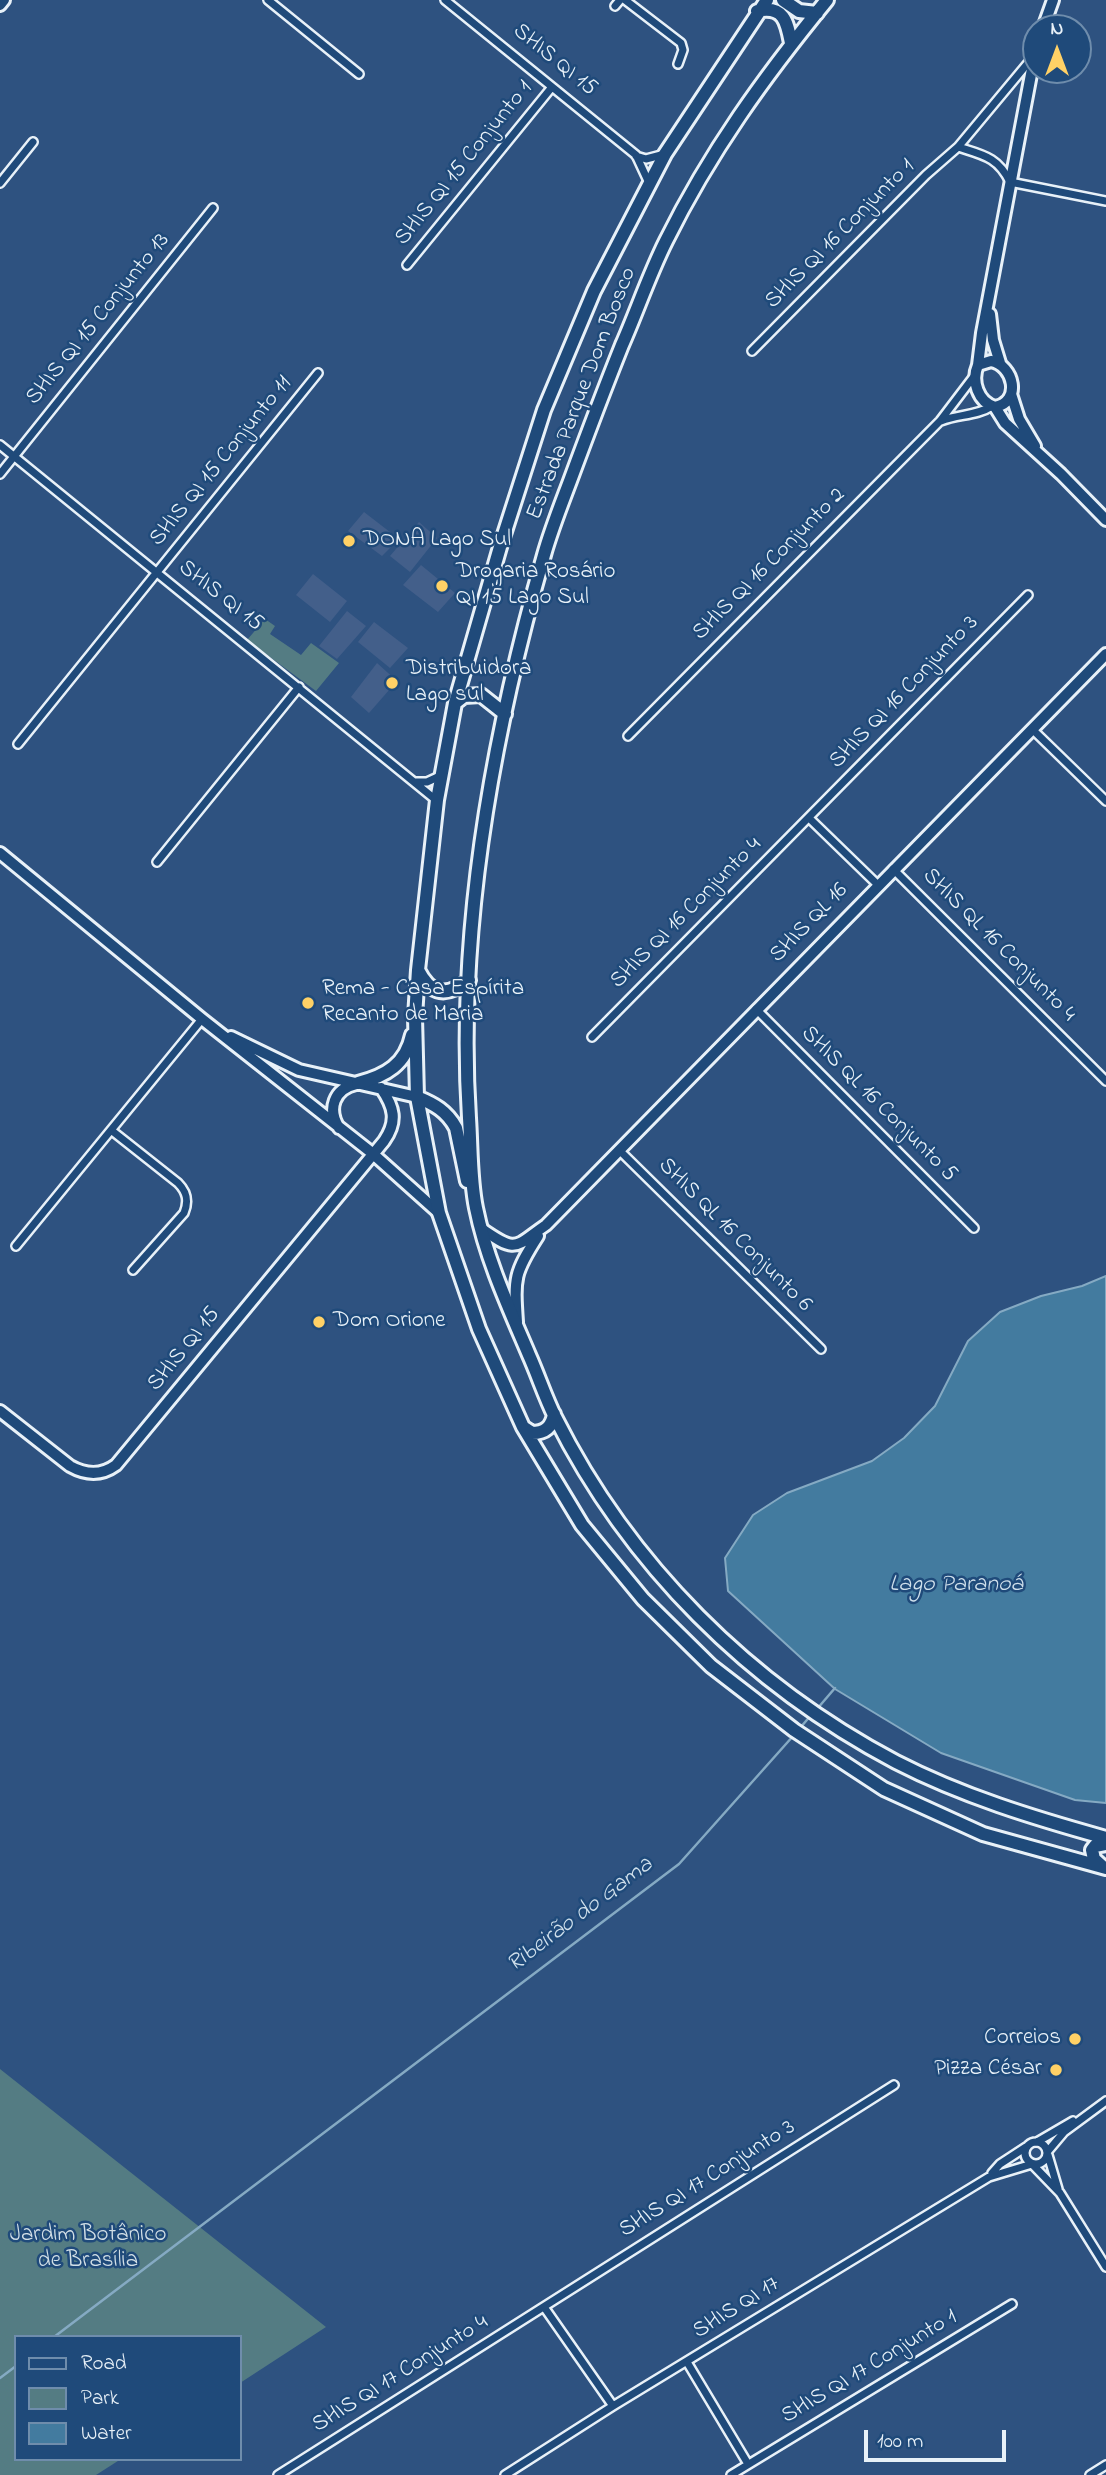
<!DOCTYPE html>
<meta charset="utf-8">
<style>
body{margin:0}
#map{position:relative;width:1106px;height:2475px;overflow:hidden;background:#2e5280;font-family:"Indie Flower",sans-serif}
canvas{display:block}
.legend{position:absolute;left:14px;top:2335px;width:228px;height:126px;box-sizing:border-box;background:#1f4a7a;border:2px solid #6f8dac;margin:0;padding:9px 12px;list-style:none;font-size:21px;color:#e8f1f8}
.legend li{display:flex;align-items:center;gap:14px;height:35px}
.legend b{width:35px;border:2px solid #6f8dac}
.north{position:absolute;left:1022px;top:14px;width:70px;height:70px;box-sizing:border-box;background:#1f4a7a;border:2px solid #6f8dac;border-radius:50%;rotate:0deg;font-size:19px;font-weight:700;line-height:28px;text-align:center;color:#e8f1f8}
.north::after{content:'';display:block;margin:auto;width:24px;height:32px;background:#ffd166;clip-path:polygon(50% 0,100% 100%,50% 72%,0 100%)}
.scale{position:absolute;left:864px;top:2430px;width:142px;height:32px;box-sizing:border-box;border:4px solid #e8f1f8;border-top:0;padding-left:9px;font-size:21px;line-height:24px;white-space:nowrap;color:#e8f1f8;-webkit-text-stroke:5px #1f4a7a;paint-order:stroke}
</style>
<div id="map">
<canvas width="1106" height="2475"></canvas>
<ul class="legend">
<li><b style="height:9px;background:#1f4a7a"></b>Road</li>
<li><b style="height:19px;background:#547c83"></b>Park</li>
<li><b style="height:19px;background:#437b9f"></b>Water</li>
</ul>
<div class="north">N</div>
<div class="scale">100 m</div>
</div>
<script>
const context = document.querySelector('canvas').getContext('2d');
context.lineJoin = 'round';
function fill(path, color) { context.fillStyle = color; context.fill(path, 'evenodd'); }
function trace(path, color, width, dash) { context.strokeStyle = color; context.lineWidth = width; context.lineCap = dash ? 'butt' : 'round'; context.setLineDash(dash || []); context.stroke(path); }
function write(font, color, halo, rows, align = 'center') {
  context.font = font + ' "Indie Flower",sans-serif'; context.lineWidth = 5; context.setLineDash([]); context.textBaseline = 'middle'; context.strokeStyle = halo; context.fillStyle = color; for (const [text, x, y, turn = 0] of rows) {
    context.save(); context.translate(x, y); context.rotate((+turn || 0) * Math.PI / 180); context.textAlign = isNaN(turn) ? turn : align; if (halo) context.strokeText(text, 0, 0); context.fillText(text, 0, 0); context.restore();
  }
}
fill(new Path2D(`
 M364,512L399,539L382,556L348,531Z
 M419,522L437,538L410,572L390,556Z
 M421,565L455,593L438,612L403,585Z
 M313,574L347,601L330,622L296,595Z
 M347,611L366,626L337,659L319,646Z
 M374,622L408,648L390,668L358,642Z
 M377,663L397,681L369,713L351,697Z`), '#435f8a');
fill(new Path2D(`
 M265,619L275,626L270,634L301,655L311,643L339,663L316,691L247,640Z
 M0,2069L326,2327L240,2383V2337H16V2459H121L96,2475H0Z`), '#547c83');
const water = new Path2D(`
 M1106,1276V1803L1075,1800L941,1753L835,1689L728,1591L725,1558L753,1515L787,1493L872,1461L904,1438L935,1406L968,1341L1000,1312L1041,1296L1082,1286Z`);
fill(water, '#437b9f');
trace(water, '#85aac3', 2);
trace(new Path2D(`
 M817,1709L835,1688
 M800,1728L812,1714
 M54,2337L679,1864L794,1735
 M0,2378L16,2366`), '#85aac3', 2.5);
const street = new Path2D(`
 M268,0L359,74
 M445,0L636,155L649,183
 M625,0L681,43L683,50L678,64
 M615,6L620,0
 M958,147C983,155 998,157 1010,182L1106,201
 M636,156L646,159L665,154
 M0,183L33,142
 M407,265L552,87
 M752,351L926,175L958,147L1033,57
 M941,421C958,414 977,416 992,406
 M0,445L436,800
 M0,474L213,208
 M1032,729L1106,801
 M628,736L940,421L975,375
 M18,744L318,373
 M415,782H427L440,776
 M809,818L878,885
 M157,862L299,687
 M893,869L1106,1081
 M756,1009L974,1228
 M592,1037L1028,595
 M111,1130L178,1183C187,1192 189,1201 184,1213L133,1270
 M619,1150L821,1349
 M16,1246L202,1019
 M1025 2153a11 11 0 1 1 22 0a11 11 0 1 1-22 0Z
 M1037,2142L1073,2121
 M1048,2151L1064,2132L1106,2101
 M1048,2155L1058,2189
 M1032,2164L1060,2193L1106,2267
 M992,2173L1000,2164L1026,2147
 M544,2307L613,2406
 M687,2362L748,2464
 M278,2475L894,2085
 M505,2475L613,2406L989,2177L1032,2164
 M731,2475L1012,2304
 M1090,2475L1106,2465`);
const secondary = new Path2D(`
 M0,5L4,0
 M1043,28L1053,0
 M990,314L993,340L1000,363
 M991,361C1014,365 1022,402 995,407C978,402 971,381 978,365Z
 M978,365L982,333L1036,48
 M1011,394L1019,419L1035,446
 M995,407L1005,423L1061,474L1106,520
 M0,853L202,1019L372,1153L439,1213
 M231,1037L299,1070L417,1097
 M339,1128C327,1109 334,1089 356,1084
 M482,1229C518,1254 514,1247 546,1225L1106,654
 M517,1322C514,1278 514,1273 538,1236
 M0,1411L70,1466C86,1475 101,1476 116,1465L384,1141C398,1121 394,1107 381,1088`);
const primary = new Path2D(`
 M767,0L665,154L594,291L544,410L500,547L455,703L437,800L418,970L415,1017L417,1097L439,1213L479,1329L523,1427L582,1525L643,1599L711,1666L794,1730L884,1789L983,1834L1106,1868
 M783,0L799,11L817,13
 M827,0C764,77 710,152 666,241C649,275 637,311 622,345C604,390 587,435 570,481C561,505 551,530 544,555C493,733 457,933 469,1118C471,1147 470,1179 476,1208C486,1258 509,1308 529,1355C538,1375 545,1397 555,1417C629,1565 750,1685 896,1762C962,1796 1034,1818 1106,1838
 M757,11C784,5 787,22 791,43
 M455,703L464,696L481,695L505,714
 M418,970C431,996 447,997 469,980
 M358,1083C386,1076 406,1064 412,1035
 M417,1097C434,1104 447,1111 456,1128L467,1181
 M523,1427L532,1433C545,1433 552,1427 554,1414
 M1103,1867L1094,1859L1092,1850L1095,1846L1106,1844`);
trace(street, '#e8f1f8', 12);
trace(secondary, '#e8f1f8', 16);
trace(primary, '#e8f1f8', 18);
trace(street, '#1f4a7a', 7);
trace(secondary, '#1f4a7a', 10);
trace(primary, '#1f4a7a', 12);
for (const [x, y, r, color] of [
 [349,541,7,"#ffd166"],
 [442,586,7,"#ffd166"],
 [392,683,7,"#ffd166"],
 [308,1003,7,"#ffd166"],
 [319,1322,7,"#ffd166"],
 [1075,2039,7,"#ffd166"],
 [1056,2070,7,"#ffd166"]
]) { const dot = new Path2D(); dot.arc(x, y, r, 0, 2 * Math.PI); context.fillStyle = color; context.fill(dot); trace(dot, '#1f4a7a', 2.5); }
write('23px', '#e8f1f8', '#1f4a7a', [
 ["SHIS QI 15",554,61,39],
 ["SHIS QI 15 Conjunto 1",465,164,-51],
 ["SHIS QI 16 Conjunto 1",841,235,-45],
 ["SHIS QI 15 Conjunto 13",99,320,-51],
 ["Estrada Parque Dom Bosco",583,394,-69],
 ["SHIS QI 15 Conjunto 11",222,462,-51],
 ["SHIS QI 16 Conjunto 2",770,565,-45],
 ["SHIS QI 15",220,597,38],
 ["SHIS QI 16 Conjunto 3",905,693,-46],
 ["SHIS QI 16 Conjunto 4",687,914,-45],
 ["SHIS QL 16",810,924,-46],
 ["SHIS QL 16 Conjunto 4",998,946,45],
 ["SHIS QL 16 Conjunto 5",878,1105,45],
 ["SHIS QL 16 Conjunto 6",734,1236,45],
 ["SHIS QI 15",185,1350,-51],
 ["SHIS QI 17 Conjunto 3",708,2180,-32],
 ["SHIS QI 17",737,2309,-32],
 ["SHIS QI 17 Conjunto 1",870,2368,-31],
 ["SHIS QI 17 Conjunto 4",401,2375,-32]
]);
write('23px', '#e8f1f8', '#1f4a7a', [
 ["DONA Lago Sul",363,541],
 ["Drogaria Rosário",456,573],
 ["QI 15 Lago Sul",456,599],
 ["Distribuidora",406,670],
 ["Lago sul",406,696],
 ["Rema - Casa Espírita",322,990],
 ["Recanto de Maria",322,1016],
 ["Dom Orione",333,1322],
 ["Correios",1061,2039,"right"],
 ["Pizza César",1042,2070,"right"]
], 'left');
write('23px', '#d2dfe6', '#1f4a7a', [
 ["Jardim Botânico",88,2236],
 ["de Brasília",88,2262]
]);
write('italic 24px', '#cfdfeb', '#1f4a7a', [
 ["Lago Paranoá",956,1586],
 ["Ribeirão do Gama",581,1916,-37]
]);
</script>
